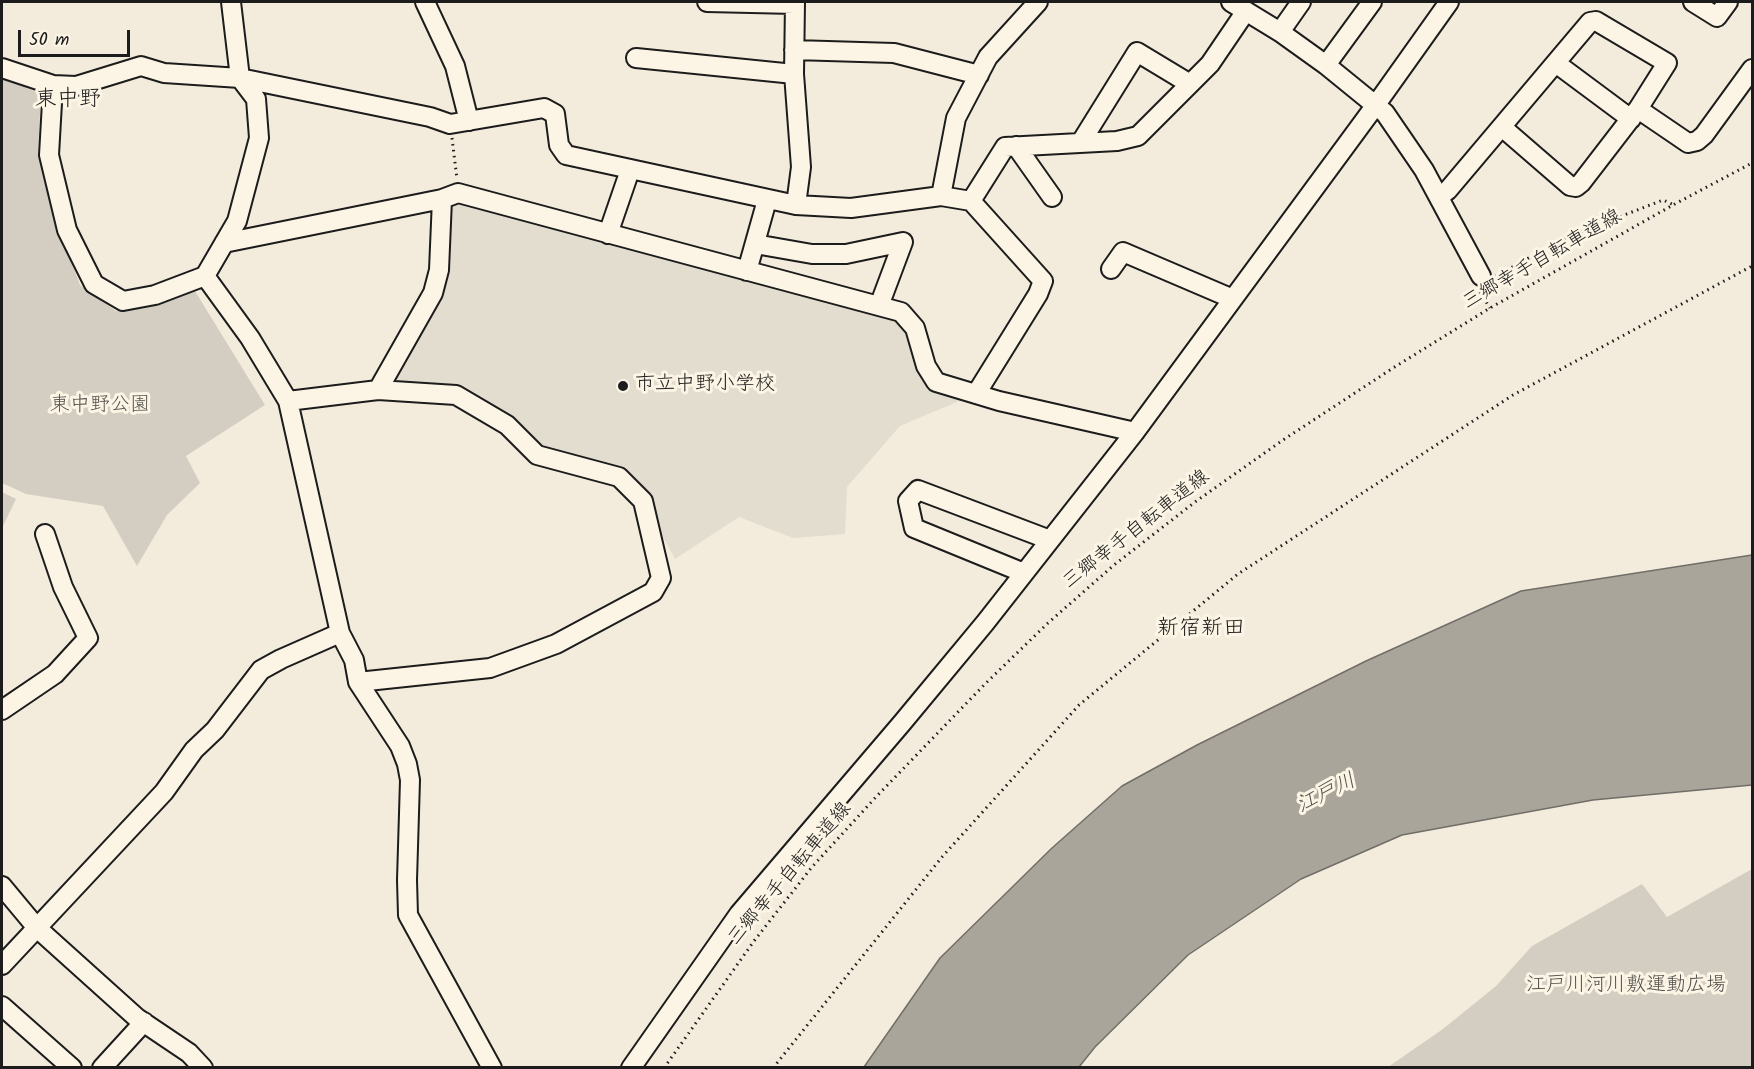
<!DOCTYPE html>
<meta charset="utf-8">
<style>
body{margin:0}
#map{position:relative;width:1754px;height:1069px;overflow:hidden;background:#f3ecdd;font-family:Kalam,sans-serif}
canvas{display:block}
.frame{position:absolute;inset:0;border:3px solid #1c1c1c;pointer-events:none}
.scale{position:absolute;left:18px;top:30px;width:112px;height:27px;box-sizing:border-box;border:3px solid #1c1c1c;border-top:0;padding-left:8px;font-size:18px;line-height:21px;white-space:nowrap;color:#1c1c1c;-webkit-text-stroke:4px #fcf5e5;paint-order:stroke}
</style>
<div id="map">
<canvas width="1754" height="1069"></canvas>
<div class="frame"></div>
<div class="scale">50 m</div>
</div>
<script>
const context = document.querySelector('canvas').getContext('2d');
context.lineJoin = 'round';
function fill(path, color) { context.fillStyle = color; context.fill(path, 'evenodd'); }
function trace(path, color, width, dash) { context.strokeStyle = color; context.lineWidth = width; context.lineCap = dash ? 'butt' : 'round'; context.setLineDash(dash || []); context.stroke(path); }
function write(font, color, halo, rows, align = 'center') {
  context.font = font + ' Kalam,"Klee One",sans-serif'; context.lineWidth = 6; context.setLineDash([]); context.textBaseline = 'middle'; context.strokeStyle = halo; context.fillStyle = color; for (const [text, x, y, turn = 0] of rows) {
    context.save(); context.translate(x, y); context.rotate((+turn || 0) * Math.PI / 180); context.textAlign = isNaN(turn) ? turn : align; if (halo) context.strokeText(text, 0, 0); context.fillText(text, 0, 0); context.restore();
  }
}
fill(new Path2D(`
 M458,193L901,312L926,366L976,394L900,426L847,487L845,534L793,538L739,517L675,559L643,501L619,477L537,455L456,395L378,390L433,293L441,209Z`), '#e3ddcf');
fill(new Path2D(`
 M2,78L41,94L38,152L52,211L80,285L116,311L152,303L190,283L265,405L186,456L200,483L167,515L137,566L103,506L26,494L2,483Z
 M2,492L16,499L2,528Z
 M1752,869V1067H1388L1443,1029L1496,986L1532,946L1642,884L1667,917Z`), '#d3cec1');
const water = new Path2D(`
 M1752,555V785L1593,800L1402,835L1301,879L1188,955L1095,1047L1079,1067H864L940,958L1052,848L1122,786L1197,745L1366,661L1521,591Z`);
fill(water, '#aaa59b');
trace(water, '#716e68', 1.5);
const minor = new Path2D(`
 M231,2L240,78L256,99L259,138L237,221L205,276L250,338L288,401L340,633L354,660L358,682L400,746L407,764L410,780L407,880L408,915L492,1068
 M425,2L455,66L469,121
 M707,2L795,4
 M795,2L794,74L801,167L796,205
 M1231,2L1280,32L1326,65L1385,113L1424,170L1481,276
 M1693,2L1717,17L1728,2
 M1280,32L1301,2
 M794,50L894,53L979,75
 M636,58L794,74
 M1557,64L1631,119
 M1326,65L1372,2
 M2,68L53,85L76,86L141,66L164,73L240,78L430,117L450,124L544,108L555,114L559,145L566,155L796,205L851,208L941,196L956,118L988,57L1038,2
 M53,85L49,155L67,230L94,284L123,301L155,295L205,276
 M1638,109L1688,143L1697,141L1704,135L1752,69
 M1081,142L1137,52L1190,84
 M1016,146L1052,197
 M941,196L971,201L1043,281L1038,294L976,394
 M1439,197L1448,190L1590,22L1596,21L1667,63L1638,109L1581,183L1576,187L1570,186L1503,128
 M971,201L1005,147L1117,141L1138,136L1210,64L1246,11
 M608,234L630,170
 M224,243L442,199
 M755,244L812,254H846L903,242L879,306
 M1111,269L1123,252L1233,299
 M747,271L767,200
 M378,390L433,293L439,270L442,199L458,193L901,312L915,328L926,366L936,382L999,401L1135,432
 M288,401L378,390L456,395L507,425L537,455L619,477L643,501L661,578L653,592L556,644L490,668L358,682
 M1024,573L914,528L908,501L918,490L1050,540
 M2,710L55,674L88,638L63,587L45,534
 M2,886L37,928L137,1018L189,1053L203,1068
 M2,965L164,792L194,750L215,730L261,670L281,659L340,633
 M2,1006L72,1068
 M102,1068L144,1022
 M631,1068L739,914L902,723L985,623L1135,432L1375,106L1449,2`);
trace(minor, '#1c1c1c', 22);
trace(new Path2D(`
 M452,138L457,179
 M1496,276L1565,238L1663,200L1672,204
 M1480,292L1490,308
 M664,1068L754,941L812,867L875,798L985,684L1048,623L1114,565L1195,502L1283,440L1393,368L1490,308L1673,205L1752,163
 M773,1068L942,857L1079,705L1238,574L1513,395L1752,266`), '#1c1c1c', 3, [1.5, 4.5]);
trace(minor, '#fcf5e5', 18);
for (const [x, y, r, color] of [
 [623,386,6,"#1c1c1c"]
]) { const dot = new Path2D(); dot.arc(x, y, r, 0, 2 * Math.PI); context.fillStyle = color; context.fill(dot); trace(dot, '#fcf5e5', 2); }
write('20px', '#1c1c1c', '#fcf5e5', [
 ["三郷幸手自転車道線",1543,261,-30],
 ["三郷幸手自転車道線",1137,531,-38],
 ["三郷幸手自転車道線",791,875,-50]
]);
write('20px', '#1c1c1c', '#fcf5e5', [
 ["市立中野小学校",635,386]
], 'left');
write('20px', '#53514e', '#fcf5e5', [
 ["東中野公園",100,407],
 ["江戸川河川敷運動広場",1626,987]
]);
write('italic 21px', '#55534f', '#fcf5e5', [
 ["江戸川",1327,795,-26]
]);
write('22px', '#1c1c1c', '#fcf5e5', [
 ["東中野",68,101],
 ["新宿新田",1201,630]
]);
</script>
